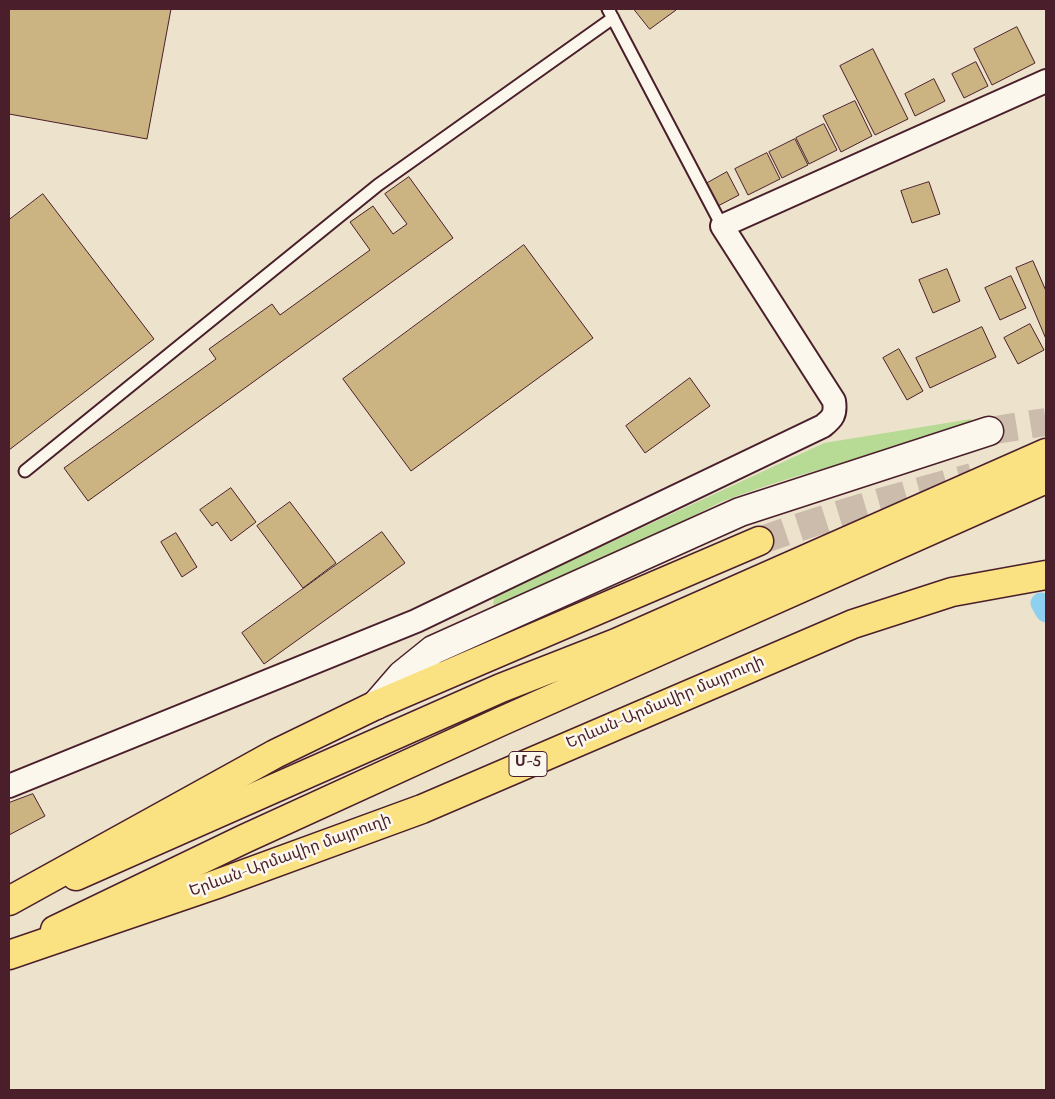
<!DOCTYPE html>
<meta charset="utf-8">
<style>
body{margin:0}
#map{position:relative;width:1055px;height:1099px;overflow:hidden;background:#ede3cc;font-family:"Indie Flower",sans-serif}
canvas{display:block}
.frame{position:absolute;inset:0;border:10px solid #4a1f2b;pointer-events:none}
</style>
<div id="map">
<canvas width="1055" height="1099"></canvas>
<div class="frame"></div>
</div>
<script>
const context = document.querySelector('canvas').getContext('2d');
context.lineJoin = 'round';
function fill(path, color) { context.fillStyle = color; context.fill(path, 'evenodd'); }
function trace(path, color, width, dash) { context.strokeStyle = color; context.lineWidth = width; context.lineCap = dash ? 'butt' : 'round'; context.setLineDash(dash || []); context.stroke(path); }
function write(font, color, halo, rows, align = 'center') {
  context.font = font + ' "Indie Flower","Noto Sans Armenian",sans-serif'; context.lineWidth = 5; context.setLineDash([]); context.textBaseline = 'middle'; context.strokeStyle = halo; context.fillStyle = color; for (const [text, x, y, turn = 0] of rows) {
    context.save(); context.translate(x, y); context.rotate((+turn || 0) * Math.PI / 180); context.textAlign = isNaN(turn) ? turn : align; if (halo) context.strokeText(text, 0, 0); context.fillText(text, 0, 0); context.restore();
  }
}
fill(new Path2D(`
 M971,419V430C887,452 802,471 721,502L503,611L495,607L493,603L495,596L824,443Z`), '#b7db95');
trace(new Path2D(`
 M1041,603L1046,612`), '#8ed0ef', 21);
const building = new Path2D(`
 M9,9H171L147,139L9,114Z
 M634,9H676V10L650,29Z
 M1017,27L1035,63L992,85L974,49Z
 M873,49L908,119L875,135L840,66Z
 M976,62L988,86L964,98L952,74Z
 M934,79L945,101L915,116L905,94Z
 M855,101L872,136L841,152L823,116Z
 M824,124L837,150L809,164L796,138Z
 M795,139L808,165L782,178L769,152Z
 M767,153L780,179L748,195L735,169Z
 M727,172L739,195L716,207L704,185Z
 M409,177L453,238L88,501L64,468L216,359L209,349L272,304L280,315L370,250L350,222L373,206L393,234L407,224L385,194Z
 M929,182L940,214L912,223L901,191Z
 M43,194L154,339L9,450V220Z
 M524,245L593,338L411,471L343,379Z
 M1033,261L1046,291V339L1016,268Z
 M947,269L960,301L933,313L919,280Z
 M1011,276L1026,308L1000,320L985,288Z
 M1030,324L1044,350L1018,364L1004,338Z
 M982,327L996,357L930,388L916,358Z
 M899,349L923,391L907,400L883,358Z
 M690,378L710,406L645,453L626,426Z
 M231,488L256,522L231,541L217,522L212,526L200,510Z
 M290,502L336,563L303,588L257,526Z
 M382,532L405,563L264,664L242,633Z
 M176,533L197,567L182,577L161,542Z
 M33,794L45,816L9,835V803Z`);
fill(building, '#cbb382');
trace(building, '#4a1f2b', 1);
trace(new Path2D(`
 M989,431L1046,422`), '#ccbcac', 28, [28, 14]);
trace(new Path2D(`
 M759,541C829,516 900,496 972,477`), '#ccbcac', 28, [28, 14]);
const lane = new Path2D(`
 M608,9L722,226
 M25,471L378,185L613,18`);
const street = new Path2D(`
 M9,786L416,621L823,426C833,418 836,414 834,401L722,226L1046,81`);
const secondary = new Path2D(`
 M376,705L402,675L433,650L740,512L989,431`);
const primary = new Path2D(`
 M76,876L501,688L616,643L1046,453
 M55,930L244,839L502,721L1046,479`);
const highway = new Path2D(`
 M9,901L275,754L376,705L759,541
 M9,955L217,884L422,809L853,624L952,592L1046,575`);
trace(lane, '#4a1f2b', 15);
trace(street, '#4a1f2b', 26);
trace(secondary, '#4a1f2b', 31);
trace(primary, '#4a1f2b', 31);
trace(highway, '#4a1f2b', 31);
trace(lane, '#fbf7ec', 11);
trace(street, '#fbf7ec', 22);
trace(secondary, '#fbf7ec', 28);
trace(primary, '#fae181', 28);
trace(highway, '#fae181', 28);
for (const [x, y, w] of [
 [528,764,38]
]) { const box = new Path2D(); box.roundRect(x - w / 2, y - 12.5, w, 25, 4); context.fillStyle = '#fbf7ec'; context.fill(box); trace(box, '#4a1f2b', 1); }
write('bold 15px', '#4a1f2b', null, [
 ["Մ-5",528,764]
]);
write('16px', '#4a1f2b', '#fbf7ec', [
 ["Երևան-Արմավիր մայրուղի",666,704,-23],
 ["Երևան-Արմավիր մայրուղի",291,857,-20]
]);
</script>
